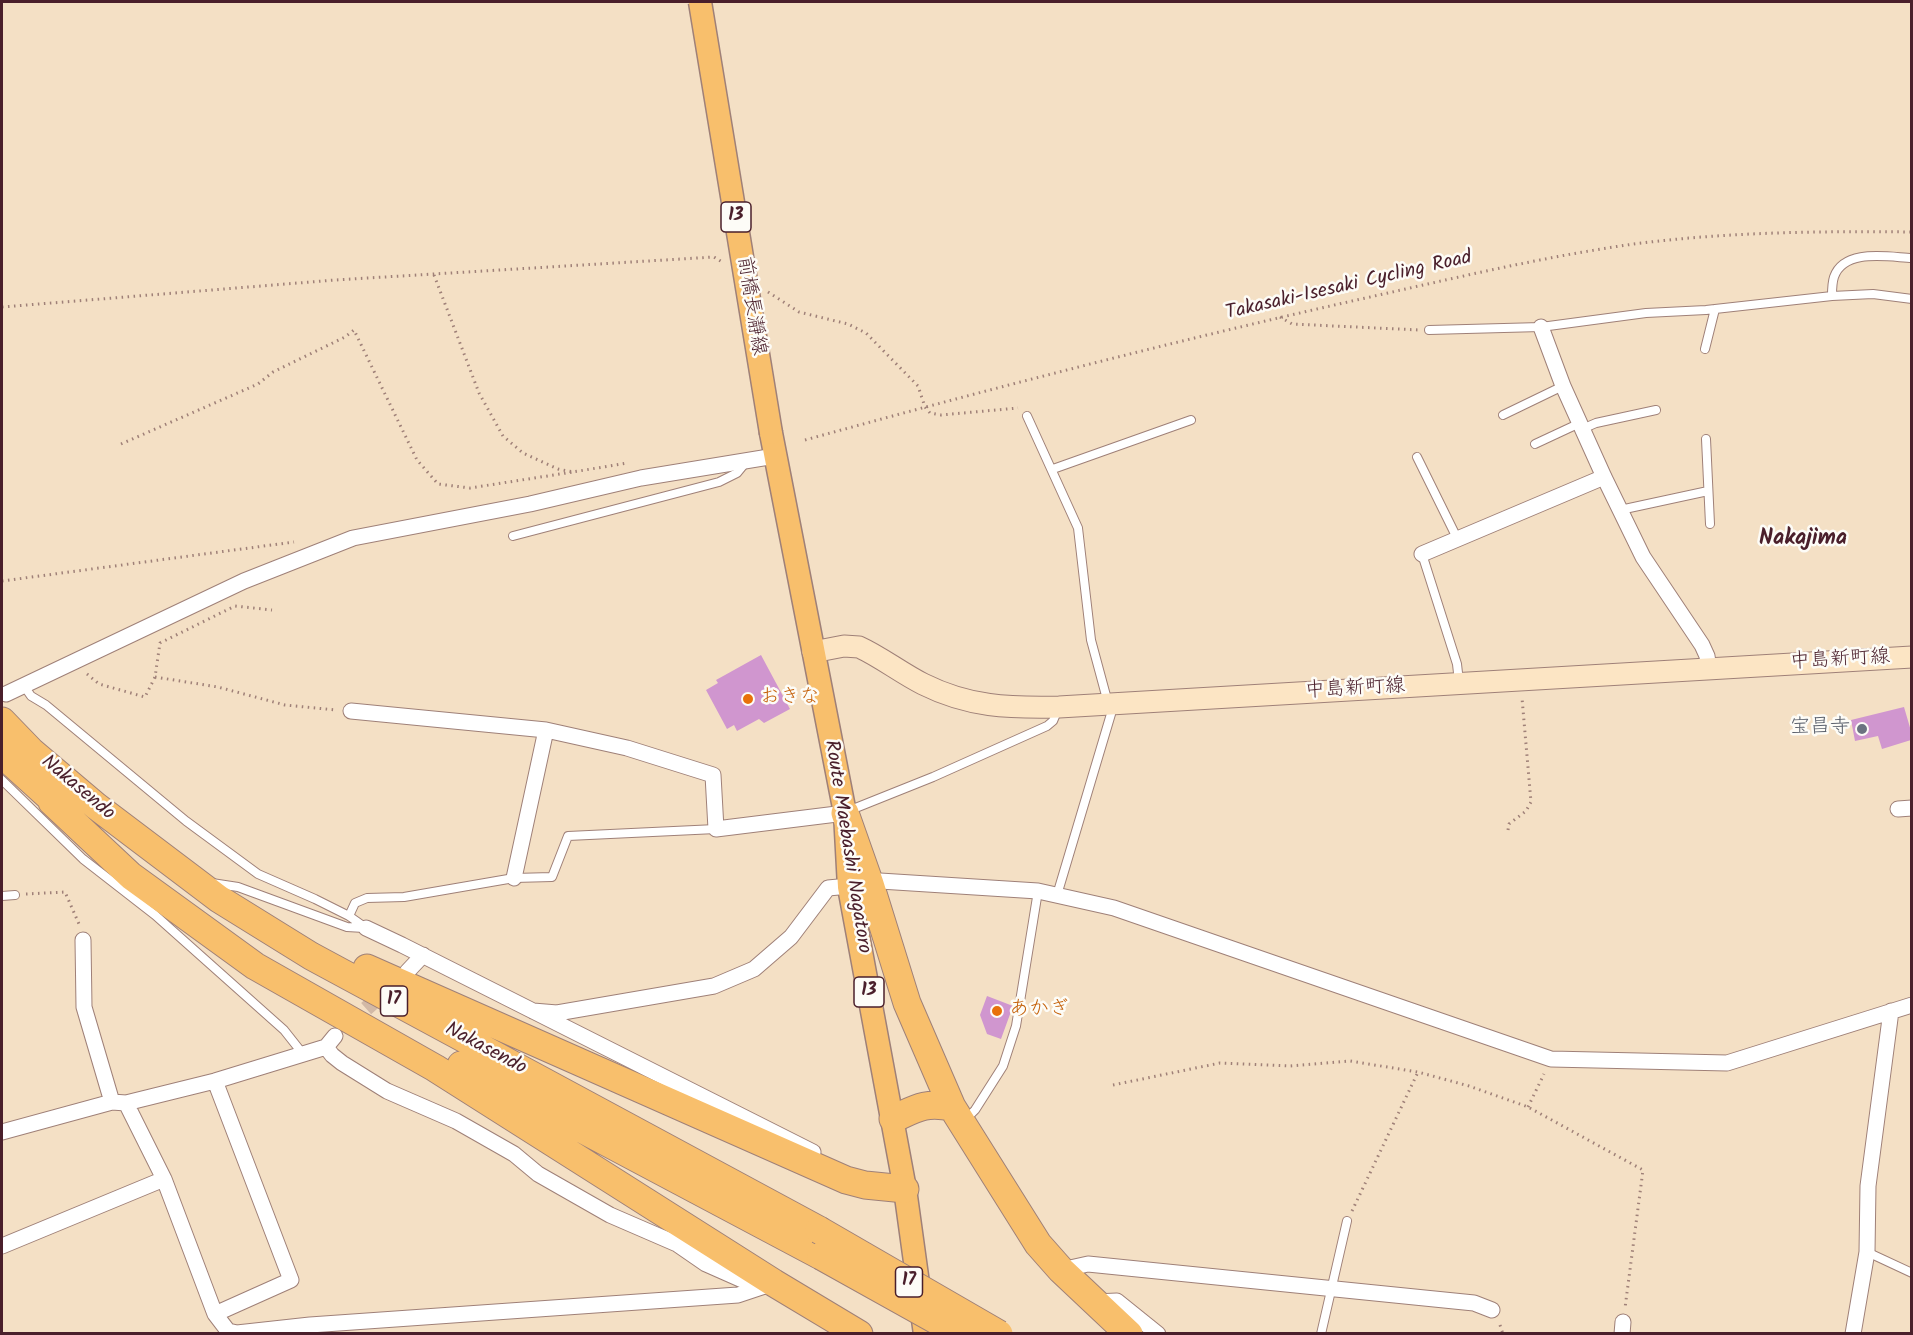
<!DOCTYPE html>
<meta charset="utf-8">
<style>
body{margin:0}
#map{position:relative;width:1913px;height:1335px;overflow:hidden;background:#f4e0c5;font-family:Kalam,sans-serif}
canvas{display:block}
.frame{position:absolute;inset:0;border:3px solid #4a1f2b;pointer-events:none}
</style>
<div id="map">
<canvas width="1913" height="1335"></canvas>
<div class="frame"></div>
</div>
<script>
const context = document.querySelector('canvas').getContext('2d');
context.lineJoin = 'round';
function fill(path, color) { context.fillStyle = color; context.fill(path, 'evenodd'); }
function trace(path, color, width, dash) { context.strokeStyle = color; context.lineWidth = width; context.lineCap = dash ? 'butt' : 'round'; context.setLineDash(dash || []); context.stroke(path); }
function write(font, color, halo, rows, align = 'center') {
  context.font = font + ' Kalam,"Klee One",sans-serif'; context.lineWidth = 5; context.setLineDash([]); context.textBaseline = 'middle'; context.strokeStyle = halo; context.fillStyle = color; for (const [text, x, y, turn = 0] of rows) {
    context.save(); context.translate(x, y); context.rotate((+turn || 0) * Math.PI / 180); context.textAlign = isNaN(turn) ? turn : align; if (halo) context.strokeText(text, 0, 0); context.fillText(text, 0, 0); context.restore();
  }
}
fill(new Path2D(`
 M761,655L790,709L764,723L759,719L737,731L734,725L727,729L706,690L718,683L716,680Z
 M1904,707L1911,731V740L1882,749L1878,736L1855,741L1851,720Z
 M987,996L1013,1006L1001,1039L987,1034L980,1015Z`), '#d096cf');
trace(new Path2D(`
 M349,1024L387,990`), '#d2b9a6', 15, [15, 8]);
const lane = new Path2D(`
 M1832,296C1832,290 1832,283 1834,277C1844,248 1888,257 1912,258
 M1429,330L1541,327L1646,313L1706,310L1832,296L1873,294L1912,299
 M1705,349L1715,309
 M1503,415L1563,386
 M1027,416L1078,528L1091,640L1111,714L1057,895
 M1582,429L1596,423L1656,410
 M1706,439L1710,524
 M1535,444L1580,423
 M1417,457L1457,538
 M1053,469L1191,420
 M1620,510L1708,491
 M513,536L719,482L737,473L746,462
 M1422,554L1457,664L1459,682
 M24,686L31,696L46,705L186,821L258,874L315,899L349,916L366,928
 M2,780L83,859L155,915L284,1030L303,1054
 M848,811L933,777L1047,726L1053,721L1058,709
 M212,883L238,887L347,927L364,928
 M2,896L15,895
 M349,916L355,903L367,898L404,897L514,878L552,877L568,836L716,829
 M966,1119L975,1110L1003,1066L1016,1026L1038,891
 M1867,1252L1912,1273
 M1321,1334L1347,1221`);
const street = new Path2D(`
 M1541,327L1563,386L1604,477L1643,557L1702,645L1707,656L1709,669
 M1422,554L1604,477
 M6,694L244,581L353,538L530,504L641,478L775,456
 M351,711L546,730L627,748L713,775L716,829L845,813
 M1898,809L1912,808
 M514,878L546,730
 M366,928L402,945L813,1152
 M83,940L84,1007L112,1102
 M407,972L423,955
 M533,1011L557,1013L714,986L754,969L791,937L828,888L870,884L880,881L1038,891L1114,908L1551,1059L1727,1063L1912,1005
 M326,1047L332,1055L342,1063L387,1091L456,1121L514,1154L538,1174L610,1215L677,1244L706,1264L758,1287
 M126,1103L164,1179L215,1314L228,1331L237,1333L310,1325L738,1295L774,1283
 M2,1132L112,1102L126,1103L215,1081L326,1047L335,1036
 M2,1246L164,1179
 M1061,1270L1088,1264L1474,1303L1492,1310
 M1095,1302L1117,1301L1158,1334
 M215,1314L291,1280L215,1081
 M1622,1334L1623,1322
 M1853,1334L1867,1252L1868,1186L1891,1011`);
const secondary = new Path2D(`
 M813,652L844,646L859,647C881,657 901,673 923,684C969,707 1008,708 1059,707L1912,657`);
const primary = new Path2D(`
 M771,433L845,813L849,887L905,1189L925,1334`);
const highway = new Path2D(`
 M2,721L31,751L96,806L219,899L311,956L819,1230
 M2,754L66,812
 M52,802L131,876L255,966L435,1068L774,1283L859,1334
 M845,813L870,884L907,1003L952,1107
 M367,968L846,1180L865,1185L905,1189
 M461,1065L821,1256
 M893,1119C917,1108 924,1102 952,1107L1038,1244L1061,1270L1129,1334`);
trace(lane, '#9f8078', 10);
trace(street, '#9f8078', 17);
trace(secondary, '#9f8078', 23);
trace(primary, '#9f8078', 25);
trace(highway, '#9f8078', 29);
trace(new Path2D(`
 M434,275L479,393L503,436L523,453L558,469L573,472L627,463
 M768,292L799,312L848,324L866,333L918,386L925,407L930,413L941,415L1018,408
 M2,307L335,280L714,257L722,262
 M1280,317L1292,324L1419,330
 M805,440C989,389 1174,341 1361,299C1451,279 1541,257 1634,244C1726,232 1819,231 1912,232
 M121,444L258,384L273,372L345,337L354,330L417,460L438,484L470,488L573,472
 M2,581L294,542
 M87,674L99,684L145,697L155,677L160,643L235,606L272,610
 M155,677L218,687L285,705L336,710
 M1508,830L1509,824L1526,811L1531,802L1522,698
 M26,894L65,892L79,924
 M1113,1085L1220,1063L1290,1066L1350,1061L1418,1072L1469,1086L1528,1107L1643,1170L1625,1308
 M1528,1107L1544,1074
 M1352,1211L1418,1072
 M1500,1325L1503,1334`), '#9f8078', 3, [1.5, 4.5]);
trace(lane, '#fff', 8);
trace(street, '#fff', 15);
trace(secondary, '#fce5c4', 21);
trace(primary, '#f8bf6c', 22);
trace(highway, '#f8bf6c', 27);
const primaryBridge = new Path2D(`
 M700,2L771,433`);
const highwayBridge = new Path2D(`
 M819,1230L999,1334
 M821,1256L961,1334`);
trace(primaryBridge, '#9f8078', 25, []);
trace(highwayBridge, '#9f8078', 29, []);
trace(primaryBridge, '#f8bf6c', 22);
trace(highwayBridge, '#f8bf6c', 27);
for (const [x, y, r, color] of [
 [748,699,6,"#e8710a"],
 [1862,729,6,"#6b7280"],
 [997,1011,6,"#e8710a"]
]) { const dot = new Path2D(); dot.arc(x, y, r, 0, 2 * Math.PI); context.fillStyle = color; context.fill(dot); trace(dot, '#fdfcf7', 2); }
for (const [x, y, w] of [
 [736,217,30],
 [869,992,30],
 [394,1001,27],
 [909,1282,27]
]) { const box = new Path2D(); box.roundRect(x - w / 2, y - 15, w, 30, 4.5); context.fillStyle = '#fdfcf7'; context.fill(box); trace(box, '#4a1f2b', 1.5); }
write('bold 18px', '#4a1f2b', null, [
 ["13",736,217],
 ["13",869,992],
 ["17",394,1001],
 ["17",909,1282]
]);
write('20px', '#4a1f2b', '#fdfcf7', [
 ["Takasaki-Isesaki Cycling Road",1349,287,-13],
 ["前橋長瀞線",750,306,81],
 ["中島新町線",1840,661,-3],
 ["中島新町線",1355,690,-3],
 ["Nakasendo",77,789,40],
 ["Route Maebashi Nagatoro",846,847,81],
 ["Nakasendo",485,1050,28]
]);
write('20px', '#c56008', '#fdfcf7', [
 ["おきな",760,699],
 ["あかぎ",1009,1011]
], 'left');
write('20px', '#5b616d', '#fdfcf7', [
 ["宝昌寺",1850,729]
], 'right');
write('bold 22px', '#4a1f2b', '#fdfcf7', [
 ["Nakajima",1803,540]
]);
</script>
